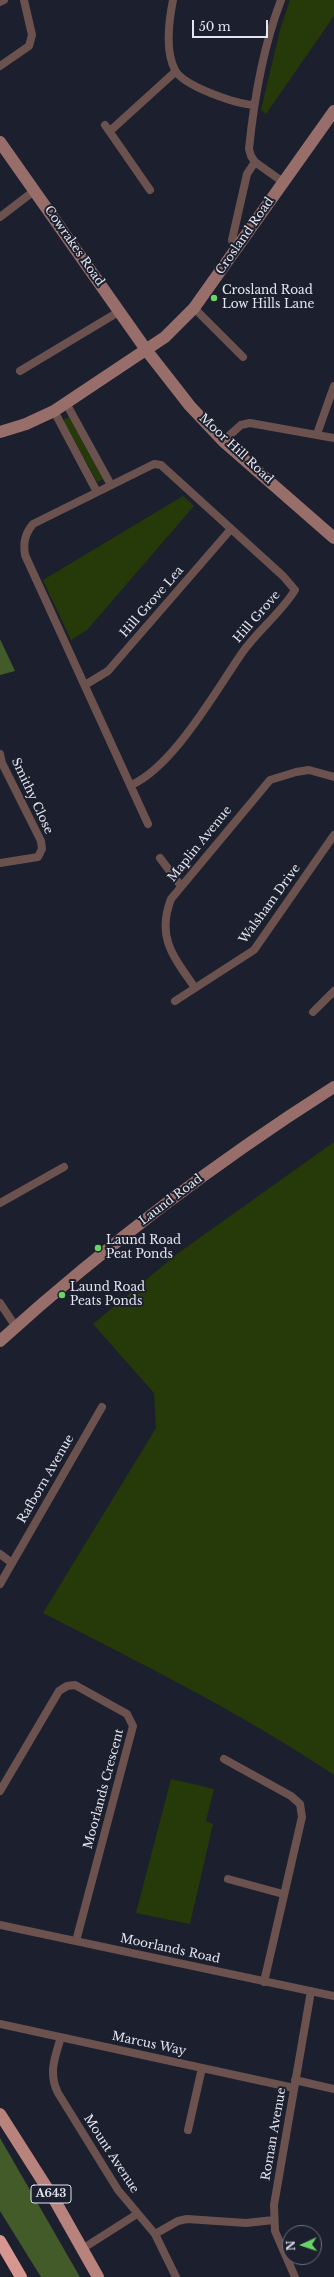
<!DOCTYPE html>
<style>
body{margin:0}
#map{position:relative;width:334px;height:2277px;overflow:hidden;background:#1c1f2d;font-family:"Libre Baskerville",serif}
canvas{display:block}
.north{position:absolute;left:282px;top:2225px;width:40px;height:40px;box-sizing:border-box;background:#1c1f2d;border:1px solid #6c6e7b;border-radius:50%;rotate:267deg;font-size:11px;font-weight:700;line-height:16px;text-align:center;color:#e3e5ef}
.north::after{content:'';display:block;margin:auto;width:14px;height:18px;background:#69d464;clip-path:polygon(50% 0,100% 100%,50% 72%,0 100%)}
.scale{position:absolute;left:192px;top:20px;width:76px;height:18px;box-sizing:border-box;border:2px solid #e3e5ef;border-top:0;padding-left:5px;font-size:12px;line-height:14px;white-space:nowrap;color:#e3e5ef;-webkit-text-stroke:3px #1c1f2d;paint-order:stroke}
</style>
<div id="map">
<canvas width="334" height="2277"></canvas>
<div class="north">N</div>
<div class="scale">50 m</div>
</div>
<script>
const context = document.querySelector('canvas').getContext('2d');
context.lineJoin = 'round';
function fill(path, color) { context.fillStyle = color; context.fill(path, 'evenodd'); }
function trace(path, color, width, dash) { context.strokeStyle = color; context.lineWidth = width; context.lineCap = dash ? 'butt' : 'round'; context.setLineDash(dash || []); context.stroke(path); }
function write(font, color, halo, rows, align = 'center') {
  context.font = font + ' "Libre Baskerville",serif'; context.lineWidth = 4; context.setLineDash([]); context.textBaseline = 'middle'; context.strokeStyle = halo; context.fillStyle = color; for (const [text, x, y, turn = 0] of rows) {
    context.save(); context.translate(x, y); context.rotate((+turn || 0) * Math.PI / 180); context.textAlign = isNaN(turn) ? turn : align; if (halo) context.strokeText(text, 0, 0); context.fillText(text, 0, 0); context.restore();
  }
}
fill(new Path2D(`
 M290,0H334V16L266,114L261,110L280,30Z
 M69,417L103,479L97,482L63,420Z
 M183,496L194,506L87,630L71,640L43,580Z
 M334,1142V1775C242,1713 142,1664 43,1613L156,1428L154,1393L93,1324L177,1254Z
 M171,1779L214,1789L206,1821L213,1824L190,1924L136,1913Z`), '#253a08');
fill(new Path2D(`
 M0,639L15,671L0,675Z
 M0,2138L80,2277H41L0,2211Z`), '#435a29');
trace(new Path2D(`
 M173,0C169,20 165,51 175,70C183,86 236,104 254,105
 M0,2L4,0
 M0,66L29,46L32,35L24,0
 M105,125L150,190
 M110,131L175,72
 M255,162L283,182
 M0,217L34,191
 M235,251L232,240L247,174L255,162L251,156L249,149C254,99 263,47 281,0
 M194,308L243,357
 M20,371L120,311
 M66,403L111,485
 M54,411L97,492
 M317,434L334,386
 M223,441L241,425L250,423L334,438
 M85,685L108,671L231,529
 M0,754L2,763L41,841L42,849L38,857L0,863
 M131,785C173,767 215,692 242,653C258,630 280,614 295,590L283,576L161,465L154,464L33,524C25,534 23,542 25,555L148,824
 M160,858L181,886
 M195,988C174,957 156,938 171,899L270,780L296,772L309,770L334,777
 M175,1001L254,950L334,835
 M313,1012L334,991
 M0,1203L64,1167
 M0,1303L16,1327
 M0,1554L12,1563
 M0,1584L102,1407
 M224,1759L291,1796L300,1804L302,1817L264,1982
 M0,1791L59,1691L67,1686L75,1685L127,1714L133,1726L76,1941
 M228,1879L283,1894
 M0,1925L334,1996
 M0,2024L294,2088
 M61,2037C55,2057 48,2073 58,2093L118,2190L155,2234L176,2277
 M295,2080L334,2089
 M188,2130L202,2068
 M155,2234L178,2221L187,2219L246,2223L274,2220
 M82,2249L137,2214
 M295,2277L275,2231L274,2205L311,1991`), '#6c524f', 8);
trace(new Path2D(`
 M0,142L147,351L190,406L223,441L334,538
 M0,432L26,424L54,411L165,337L194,308L334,111
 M0,1341C104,1247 216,1162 334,1087`), '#976e69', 12);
trace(new Path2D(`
 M0,2114L54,2199L98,2277`), '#b9837d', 12);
trace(new Path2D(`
 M0,2241L21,2277`), '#d79790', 12);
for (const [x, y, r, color] of [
 [214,298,4,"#69d464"],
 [98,1248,4,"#69d464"],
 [62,1295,4,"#69d464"]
]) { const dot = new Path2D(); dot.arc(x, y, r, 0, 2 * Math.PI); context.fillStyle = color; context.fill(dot); trace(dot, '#1c1f2d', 1.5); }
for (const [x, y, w] of [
 [51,2194,40]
]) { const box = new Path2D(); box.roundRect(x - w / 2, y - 9, w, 18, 3); context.fillStyle = '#1c1f2d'; context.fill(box); trace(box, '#e3e5ef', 1); }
write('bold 11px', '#e3e5ef', null, [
 ["A643",51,2194]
]);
write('12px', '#e3e5ef', '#1c1f2d', [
 ["Crosland Road",245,236,-55],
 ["Cowrakes Road",74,246,55],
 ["Moor Hill Road",236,449,43],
 ["Hill Grove Lea",152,602,-49],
 ["Hill Grove",257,617,-49],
 ["Smithy Close",32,796,65],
 ["Maplin Avenue",200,844,-51],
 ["Walsham Drive",270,904,-54],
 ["Laund Road",171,1200,-37],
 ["Rafborn Avenue",46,1479,-60],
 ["Moorlands Crescent",104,1789,-75],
 ["Moorlands Road",170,1949,12],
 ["Marcus Way",149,2044,12],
 ["Roman Avenue",274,2134,-80],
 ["Mount Avenue",111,2154,57]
]);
write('12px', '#e3e5ef', '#1c1f2d', [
 ["Crosland Road",222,291],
 ["Low Hills Lane",222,305],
 ["Laund Road",106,1241],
 ["Peat Ponds",106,1255],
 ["Laund Road",70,1288],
 ["Peats Ponds",70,1302]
], 'left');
</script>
